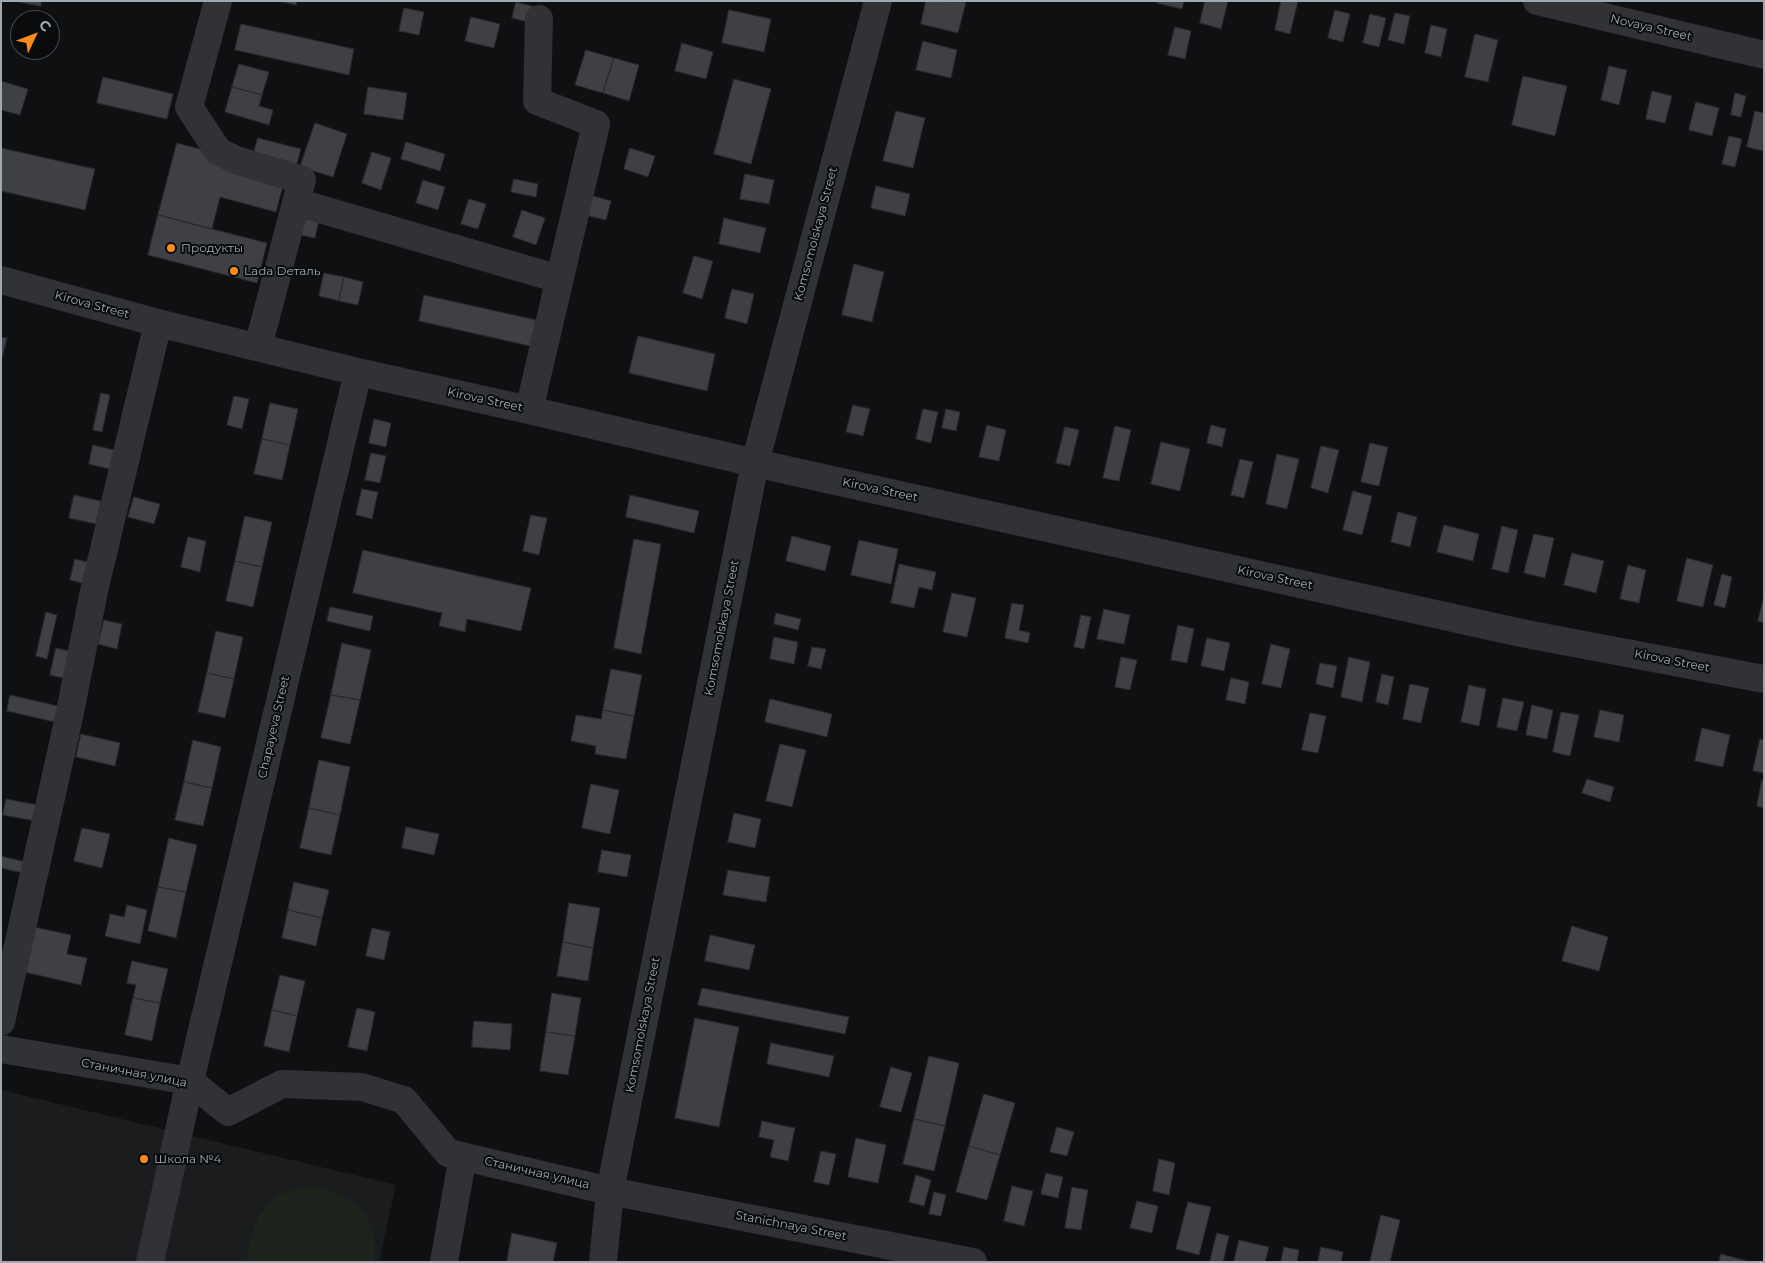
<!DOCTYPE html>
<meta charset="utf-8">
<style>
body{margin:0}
#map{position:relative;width:1765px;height:1263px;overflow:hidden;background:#0f1011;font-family:Montserrat,sans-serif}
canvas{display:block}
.frame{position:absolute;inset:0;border:2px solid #9fa9b3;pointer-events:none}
.north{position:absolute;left:10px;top:10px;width:50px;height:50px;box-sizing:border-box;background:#0a0b0c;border:1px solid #464a4f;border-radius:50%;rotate:47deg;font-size:14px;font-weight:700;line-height:20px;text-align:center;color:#9fa9b3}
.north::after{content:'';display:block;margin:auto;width:18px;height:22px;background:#fd8b1b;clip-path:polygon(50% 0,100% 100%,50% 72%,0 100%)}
</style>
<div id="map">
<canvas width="1765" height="1263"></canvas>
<div class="frame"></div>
<div class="north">С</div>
</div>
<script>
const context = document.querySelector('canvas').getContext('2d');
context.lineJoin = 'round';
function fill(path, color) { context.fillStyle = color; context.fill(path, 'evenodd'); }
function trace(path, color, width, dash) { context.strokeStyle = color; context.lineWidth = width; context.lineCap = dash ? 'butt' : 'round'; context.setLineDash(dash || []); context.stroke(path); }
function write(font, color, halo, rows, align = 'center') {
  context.font = font + ' Montserrat,sans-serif'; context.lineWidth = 4; context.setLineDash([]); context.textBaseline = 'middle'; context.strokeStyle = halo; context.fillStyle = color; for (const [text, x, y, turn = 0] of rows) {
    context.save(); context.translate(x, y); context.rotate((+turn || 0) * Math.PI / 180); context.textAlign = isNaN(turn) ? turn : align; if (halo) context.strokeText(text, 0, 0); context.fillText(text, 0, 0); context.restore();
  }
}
fill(new Path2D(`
 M1,1090L396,1185L379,1262H1Z`), '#1b1c1e');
fill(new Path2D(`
 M313,1187C354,1192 380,1219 374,1262H246C254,1220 263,1189 313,1187Z`), '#1c241c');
const building = new Path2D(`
 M13,1H41V6Z
 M279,1H297L296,5Z
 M926,1L966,2L958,33L921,24Z
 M1158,1H1184L1182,9L1157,3Z
 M1205,1H1228L1221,29L1200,23Z
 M1281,1H1298L1290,34L1275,30Z
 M516,2L535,7L532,23L512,18Z
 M404,8L424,12L419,35L399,31Z
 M729,10L771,19L764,52L722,43Z
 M1335,10L1350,14L1343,42L1328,38Z
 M1395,13L1410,16L1404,44L1388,40Z
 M1370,14L1386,18L1379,47L1363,43Z
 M471,17L500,24L494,48L465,41Z
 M241,24L354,49L349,75L235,50Z
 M1431,25L1447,29L1441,57L1425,53Z
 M1175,27L1191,31L1185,59L1168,55Z
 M1475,34L1498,40L1488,82L1465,77Z
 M923,41L957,50L951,78L916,70Z
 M682,43L713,52L706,79L675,71Z
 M586,50L614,58L603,93L575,85Z
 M614,58L639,65L629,101L603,93Z
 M239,64L269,72L262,95L232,87Z
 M1609,66L1627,70L1619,105L1601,100Z
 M1523,76L1567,86L1555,136L1512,125Z
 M103,77L173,94L167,119L97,103Z
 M734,79L771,89L751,164L714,154Z
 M1,81L28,89L20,115L1,110Z
 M232,87L262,95L259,106L273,110L269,125L225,112Z
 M368,87L407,93L403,120L364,114Z
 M1652,91L1672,96L1665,123L1646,119Z
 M1735,93L1746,96L1741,117L1731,115Z
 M1696,102L1719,108L1712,136L1689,130Z
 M896,111L925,118L913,168L883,161Z
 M1755,111L1764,113L1763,151L1747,147Z
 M315,123L347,134L333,177L300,167Z
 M1729,136L1742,139L1735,167L1722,164Z
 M258,138L301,149L295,170L252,158Z
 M406,142L445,154L440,171L401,159Z
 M177,143L207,151L284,182L276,212L220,197L212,229L158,215Z
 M1,148L95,169L85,210L1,191Z
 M630,148L655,156L648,177L624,169Z
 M372,152L391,158L381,190L362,183Z
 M745,174L774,180L769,204L740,199Z
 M514,179L538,184L536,197L511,192Z
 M423,180L445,187L438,210L416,203Z
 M876,186L910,194L905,216L871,208Z
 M590,195L611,201L606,220L585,215Z
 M469,199L486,204L478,229L461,224Z
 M522,210L545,218L536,245L513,237Z
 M300,212L320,216L315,238L296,234Z
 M158,215L267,243L257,283L148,255Z
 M724,218L766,228L760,253L719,244Z
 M694,256L713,261L702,299L683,293Z
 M854,264L884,272L872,322L842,315Z
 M324,273L344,277L339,301L319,296Z
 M344,277L363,282L358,305L339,301Z
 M732,289L754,294L747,324L725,318Z
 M424,295L536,320L530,346L419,321Z
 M638,336L715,354L707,391L629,373Z
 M1,337L7,338L1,362Z
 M101,393L110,395L102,432L93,430Z
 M234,396L249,399L242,429L227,425Z
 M270,403L298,409L290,445L262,439Z
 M853,405L870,409L863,436L846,432Z
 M923,409L938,412L931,443L916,439Z
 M946,409L960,412L956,431L942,428Z
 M374,419L391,423L386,447L369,443Z
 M987,425L1006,430L999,461L979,457Z
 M1211,425L1226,429L1222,447L1207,443Z
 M1115,426L1131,430L1119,481L1103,478Z
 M1065,427L1079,430L1070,466L1056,463Z
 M262,439L290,445L282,480L254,474Z
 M1161,442L1190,449L1180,491L1151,484Z
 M1370,443L1388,447L1379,486L1361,482Z
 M93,445L118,451L113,470L89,464Z
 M1321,446L1339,450L1328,493L1311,488Z
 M371,453L386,456L380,483L365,480Z
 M1277,454L1299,459L1287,509L1266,504Z
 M1240,459L1253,462L1244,498L1231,495Z
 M362,489L378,492L372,519L356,515Z
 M1353,491L1372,496L1362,535L1343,530Z
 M74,495L101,501L96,524L69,518Z
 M630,495L699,511L694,533L626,517Z
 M134,497L160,504L154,524L128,517Z
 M1398,512L1417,517L1410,547L1391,542Z
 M531,515L547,518L539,555L523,551Z
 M245,516L272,522L262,567L235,561Z
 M1444,525L1479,534L1473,561L1437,552Z
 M1502,526L1518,530L1508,573L1492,569Z
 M1534,534L1554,538L1545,578L1524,573Z
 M792,536L831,546L825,571L786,561Z
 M188,537L206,541L200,572L181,567Z
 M634,539L661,544L641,654L614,648Z
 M859,540L898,549L891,584L851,575Z
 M363,550L531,588L521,631L467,619L465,632L439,626L442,613L353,593Z
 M1572,553L1604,561L1596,593L1564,585Z
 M1687,558L1713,565L1703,607L1677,601Z
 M75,559L91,563L86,584L70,580Z
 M235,561L262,567L253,607L226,601Z
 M899,564L936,572L932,590L919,587L914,608L891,603Z
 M1628,565L1646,570L1639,603L1620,599Z
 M1722,574L1732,577L1725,608L1714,605Z
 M952,593L976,598L967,637L943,632Z
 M1764,596V623L1758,621Z
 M1012,603L1024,605L1019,630L1030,633L1028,643L1005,638Z
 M330,607L373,616L370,631L327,621Z
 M1104,609L1130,615L1124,644L1097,639Z
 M46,612L57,615L47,659L36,656Z
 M776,613L801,619L798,630L774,624Z
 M1081,615L1091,617L1084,649L1074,647Z
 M104,620L122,624L117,649L98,644Z
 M1178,625L1194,629L1187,663L1171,660Z
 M216,631L243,637L234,679L207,673Z
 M774,637L798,642L794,664L770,659Z
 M1207,638L1230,643L1224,671L1201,666Z
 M342,643L371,650L360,700L331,695Z
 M1271,644L1290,649L1281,688L1262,684Z
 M812,647L826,649L821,669L808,666Z
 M56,648L73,652L67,679L50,675Z
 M1121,657L1137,660L1130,690L1115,687Z
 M1349,657L1370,662L1362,702L1341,697Z
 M1320,663L1337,666L1333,688L1316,684Z
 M611,669L642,675L634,716L603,710Z
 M207,673L234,679L225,718L198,712Z
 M1382,674L1394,677L1388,705L1376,702Z
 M1231,678L1249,682L1245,704L1226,700Z
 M1410,684L1429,688L1421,723L1403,719Z
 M1469,685L1486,689L1479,726L1461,722Z
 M10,695L58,706L55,722L7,711Z
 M331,695L360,700L350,744L321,738Z
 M1503,698L1524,702L1517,731L1497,727Z
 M770,699L832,714L827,737L765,722Z
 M1532,705L1553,710L1547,739L1526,735Z
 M603,710L634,716L626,759L595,754L596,746L571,741L576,715L601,719Z
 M1600,710L1624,715L1619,742L1594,737Z
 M1561,712L1579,715L1570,756L1553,752Z
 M1310,713L1326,716L1318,753L1302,750Z
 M1702,728L1730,735L1723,767L1695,761Z
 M81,734L120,743L115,766L76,757Z
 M1760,739L1764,740V773L1753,771Z
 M193,740L221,747L212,788L184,782Z
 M780,744L806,750L792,807L766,801Z
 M319,760L350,767L340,815L309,808Z
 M1587,779L1614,787L1610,802L1582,793Z
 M1762,780L1764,781V808L1757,806Z
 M184,782L212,788L203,826L175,820Z
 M591,784L619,790L610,834L582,828Z
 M6,799L38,805L35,821L3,815Z
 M309,808L340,815L331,855L300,848Z
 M734,813L761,819L755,848L728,842Z
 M406,827L439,834L434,855L402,848Z
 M82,828L110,834L102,868L74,861Z
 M169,838L197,845L186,892L158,887Z
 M602,850L631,855L627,877L598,872Z
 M1,856L26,862L23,873L1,868Z
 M728,870L770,877L766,902L723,895Z
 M294,882L329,890L322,918L288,910Z
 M158,887L186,892L176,938L148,931Z
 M569,903L600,908L593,948L563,942Z
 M127,905L147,910L140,944L105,936L110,914L124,917Z
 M288,910L322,918L316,946L282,938Z
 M1572,926L1608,937L1599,971L1562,961Z
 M34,927L71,935L67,954L87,958L81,985L24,972Z
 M372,928L390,932L384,960L366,956Z
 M710,935L755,945L749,970L705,961Z
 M563,942L593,948L588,981L557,976Z
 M132,961L168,969L160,1003L133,998L136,985L127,983Z
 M280,975L305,981L297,1016L272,1010Z
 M702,988L849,1017L845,1034L698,1005Z
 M552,993L581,998L575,1036L546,1032Z
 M133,998L160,1003L152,1041L125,1035Z
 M357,1008L375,1012L367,1051L348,1047Z
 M272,1010L297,1016L289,1052L264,1046Z
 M695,1018L739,1027L719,1127L675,1118Z
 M474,1021L512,1024L510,1050L472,1047Z
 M546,1032L575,1036L568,1075L540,1071Z
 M771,1043L834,1056L829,1077L767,1064Z
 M929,1056L959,1063L945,1126L914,1119Z
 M891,1067L912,1073L901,1112L880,1107Z
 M984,1094L1015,1103L1000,1155L969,1146Z
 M914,1119L945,1126L934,1171L903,1164Z
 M762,1121L795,1128L788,1161L770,1157L774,1140L759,1137Z
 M1057,1127L1074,1132L1067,1156L1050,1152Z
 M856,1138L886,1145L878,1183L848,1177Z
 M969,1146L1000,1155L987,1200L956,1192Z
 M821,1151L836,1154L829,1185L814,1182Z
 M1159,1159L1175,1163L1169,1195L1153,1191Z
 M1046,1173L1063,1177L1058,1198L1041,1194Z
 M916,1175L931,1180L924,1206L909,1202Z
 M1012,1186L1033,1191L1024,1226L1004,1221Z
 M1072,1187L1088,1190L1081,1230L1065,1228Z
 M934,1192L946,1195L941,1216L929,1214Z
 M1137,1201L1158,1206L1152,1233L1130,1228Z
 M1188,1202L1211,1207L1199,1255L1176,1249Z
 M1381,1215L1400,1220L1390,1262H1370Z
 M512,1233L557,1243L553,1262H507Z
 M1217,1233L1229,1236L1223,1262L1210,1261Z
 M1239,1240L1269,1247L1265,1262H1234Z
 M1284,1247L1299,1250L1297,1262H1281Z
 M1321,1247L1343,1252L1341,1262H1318Z
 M1721,1254L1747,1261V1262H1719Z`);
fill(building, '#3e4044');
trace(building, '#292a2d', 1);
trace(new Path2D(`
 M218,1L189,107L218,151L236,160L302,180L258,347
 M1537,1L1764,55
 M296,202L559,279
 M1,280L158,323L358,372L529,410L755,463L1521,633L1764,679
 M529,410L596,124L537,101L539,19
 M1,1022L69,717L94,591L158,323
 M1,1049L190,1081L228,1112L282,1084L362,1087L404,1100L448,1153L610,1191L973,1262
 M150,1262L190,1081L358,372
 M444,1262L463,1156
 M603,1262L610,1191L755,463L878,1`), '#303236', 28);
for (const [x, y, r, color] of [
 [171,248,5,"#fd8b1b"],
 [234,271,5,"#fd8b1b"],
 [144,1159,5,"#fd8b1b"]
]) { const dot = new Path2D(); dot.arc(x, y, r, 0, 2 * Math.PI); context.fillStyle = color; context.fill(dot); trace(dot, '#0a0b0c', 2); }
write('12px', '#9fa9b3', '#0a0b0c', [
 ["Novaya Street",1651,28,13],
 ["Komsomolskaya Street",816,234,-75],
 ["Kirova Street",92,305,15],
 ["Kirova Street",485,400,12],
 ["Kirova Street",880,490,12],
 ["Kirova Street",1275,578,12],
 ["Komsomolskaya Street",722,628,-79],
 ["Kirova Street",1672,661,11],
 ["Chapayeva Street",274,727,-77],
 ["Komsomolskaya Street",643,1025,-79],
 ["Станичная улица",134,1073,11],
 ["Станичная улица",537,1173,13],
 ["Stanichnaya Street",791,1226,11]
]);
write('12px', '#9fa9b3', '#0a0b0c', [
 ["Продукты",181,248],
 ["Lada Dеталь",244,271],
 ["Школа №4",154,1159]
], 'left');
</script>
